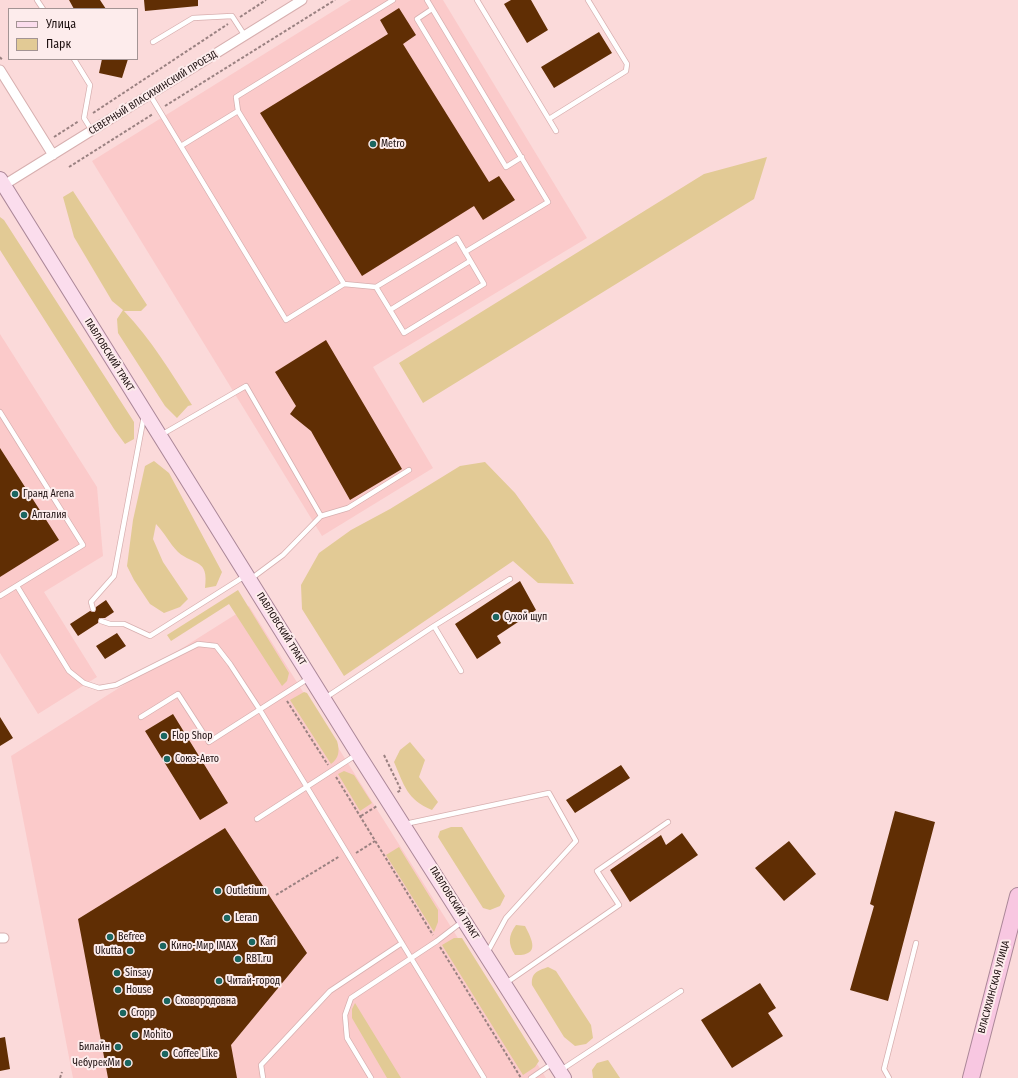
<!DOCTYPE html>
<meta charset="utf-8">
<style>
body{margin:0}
#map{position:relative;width:1018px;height:1078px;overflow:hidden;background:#fbdada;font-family:"Fira Sans Condensed",sans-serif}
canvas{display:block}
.legend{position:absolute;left:8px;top:8px;width:130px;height:52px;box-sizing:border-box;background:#fdecec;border:1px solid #a39494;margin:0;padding:5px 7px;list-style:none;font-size:12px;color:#1c0f0f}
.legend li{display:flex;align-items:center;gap:8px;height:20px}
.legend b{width:20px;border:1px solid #a39494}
</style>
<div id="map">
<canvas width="1018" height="1078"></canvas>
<ul class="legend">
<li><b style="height:5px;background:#fbdded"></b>Улица</li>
<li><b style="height:11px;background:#e2ca95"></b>Парк</li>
</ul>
</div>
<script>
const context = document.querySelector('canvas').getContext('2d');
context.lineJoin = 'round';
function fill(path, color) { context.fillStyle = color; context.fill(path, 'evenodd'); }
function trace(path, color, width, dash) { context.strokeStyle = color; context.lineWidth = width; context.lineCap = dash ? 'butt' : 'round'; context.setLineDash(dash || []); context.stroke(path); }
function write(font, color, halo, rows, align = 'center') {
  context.font = font + ' "Fira Sans Condensed",sans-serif'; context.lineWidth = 4; context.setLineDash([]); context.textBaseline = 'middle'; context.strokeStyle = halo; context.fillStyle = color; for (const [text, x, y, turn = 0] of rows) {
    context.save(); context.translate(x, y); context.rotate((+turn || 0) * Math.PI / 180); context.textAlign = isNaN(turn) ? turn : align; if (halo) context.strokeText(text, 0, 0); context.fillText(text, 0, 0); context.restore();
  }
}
fill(new Path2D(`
 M351,0H443L587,238L373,367L433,468L322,536L92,161Z
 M0,334L97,487L103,556L44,592L97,677L38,714L0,653Z
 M249,606L546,1078H73L11,756Z`), '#fbcaca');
fill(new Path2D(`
 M767,157L754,199L423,403L399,363L704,174Z
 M73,191L147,305L141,311H124C151,339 171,373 192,405L188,406L177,418L165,406L118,333L117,319L123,310L112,301L74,237L63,197Z
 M0,217L4,220L134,422V439L125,444L114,429L0,250Z
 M154,461L169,473L222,572L216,586L205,588C209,558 194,566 178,552C170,544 164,532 156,524L153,539L163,562L188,599L180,607L164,613L150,604L134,580L127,566L133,520L145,466Z
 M485,462L515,493L549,540L574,584L538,583L513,561L344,676L302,609L301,585L319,553L351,530L390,509L460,466Z
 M238,590L289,673L287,681L282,686L229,604L171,641L167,635Z
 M304,692L307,693L337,741C340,751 339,758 331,764L290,700Z
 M410,742L425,760L419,777L438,802L432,810C407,800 404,785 394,762L400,750Z
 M344,771L354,775L372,803L360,811L338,774Z
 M451,827H462L505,896L500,906L490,910L483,908L438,837L440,831Z
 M399,847L438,910V922L434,932L386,855Z
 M516,925L525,926C533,941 540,956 515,955C508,944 508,936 516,925Z
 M454,938H462L539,1061L535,1067L523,1075L442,945Z
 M548,967L556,971L591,1025L593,1038L586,1044L575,1046L564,1037L532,985C531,973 537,971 548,967Z
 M355,1003L401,1078H387L352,1018V1009Z
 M608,1060L620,1078H593L592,1070L597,1063Z`), '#e2ca95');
fill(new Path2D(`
 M69,0H100L106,9H74Z
 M144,0H198V6L145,11Z
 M511,0H531L548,30L527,43L504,4Z
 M399,8L416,35L403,44L489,182L499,176L515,200L483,220L474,206L362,276L260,113L388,34L380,20Z
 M599,32L612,53L554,88L541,67Z
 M102,59H128L122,78L99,73Z
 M326,340L402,469L350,500L311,431L290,414L296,406L275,372Z
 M0,448L59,540L0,577Z
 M520,581L536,610L497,636L501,643L477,659L455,624Z
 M106,600L114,612L105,618H99L98,623L78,636L70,624L90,611L95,612L96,607Z
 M117,633L126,646L105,659L96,646Z
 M173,714L228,803L200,820L145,731Z
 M0,717L13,738L0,746Z
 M621,765L630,778L575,813L566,800Z
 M895,811L935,822L888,1001L850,990L874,906L870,904Z
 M225,828L307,953L231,1045L237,1078H108L78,919Z
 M682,833L698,855L630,902L610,870L661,835L666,845Z
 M789,841L816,874L784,901L755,868Z
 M760,983L776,1008L768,1013L783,1036L732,1068L701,1020Z
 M5,1037L10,1069L0,1071V1038Z`), '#602e04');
const lane = new Path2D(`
 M37,0L43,9
 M427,0L548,202L465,252
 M477,0L556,131
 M432,9L417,19L506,167L522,157
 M153,42L193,18L232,16L245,36
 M74,59L90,85L84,118L92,131
 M150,95L286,320L344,284L238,111L181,146
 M238,111L236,97L393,0
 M549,119L626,71L627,64L588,0
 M344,284L376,287L404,333L484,284L457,238L376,287
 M390,310L470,261
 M0,412L83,545L0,596
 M161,435L246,386L321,516
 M252,578L283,555L321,516L348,508L409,470
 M17,586L69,671L84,683L99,688L116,685L198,644L216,646L230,664L260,710L484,1078
 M93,609L91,602L114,576L144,416
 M101,621L110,624H124L150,636L245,576
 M434,626L461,671
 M325,698L434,626L510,579
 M141,717L178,694L209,742L309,678
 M257,819L356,755
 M405,824L549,793L576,841L506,918L487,953
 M506,983L619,905L597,871L668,822
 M561,1070L681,991
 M263,1078L261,1065L330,991L402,943
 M371,1078L347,1038L345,1015L351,998L437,941L463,921
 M531,1078L553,1063
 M889,1078L884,1069L916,943`);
const street = new Path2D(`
 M0,70L53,155
 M4,185L302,0
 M0,938H4`);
const primary = new Path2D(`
 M0,179L358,754L564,1078`);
const highway = new Path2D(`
 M971,1078L1018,896`);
trace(lane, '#d7afaf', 6);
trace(street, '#d7afaf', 11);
trace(primary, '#ab8798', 16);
trace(highway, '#ab8798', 18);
trace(new Path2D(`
 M240,17L266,0
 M0,57L3,61
 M165,106L335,0
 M93,113L228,24
 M54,137L79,121
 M69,167L153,114
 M287,701L328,765
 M384,755L401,790L396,793
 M336,777L433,935
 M361,816L377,806
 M356,853L375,841
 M276,895L340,856
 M440,947L521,1078
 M60,1078L62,1072`), '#9a8181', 2, [3, 2]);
trace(lane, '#fff', 4.5);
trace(street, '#fff', 9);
trace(primary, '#fbdded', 14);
trace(highway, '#f8c7e1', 16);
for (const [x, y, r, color] of [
 [373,144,4,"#1b6660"],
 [15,494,4,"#1b6660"],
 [24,515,4,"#1b6660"],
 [496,617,4,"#1b6660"],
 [164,736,4,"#1b6660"],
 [167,759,4,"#1b6660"],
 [218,891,4,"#1b6660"],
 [227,918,4,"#1b6660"],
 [110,937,4,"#1b6660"],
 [252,942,4,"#1b6660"],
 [163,946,4,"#1b6660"],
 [130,951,4,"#1b6660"],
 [238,959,4,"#1b6660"],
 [117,973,4,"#1b6660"],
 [219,981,4,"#1b6660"],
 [118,990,4,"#1b6660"],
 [167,1001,4,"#1b6660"],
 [123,1013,4,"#1b6660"],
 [135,1035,4,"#1b6660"],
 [118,1047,4,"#1b6660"],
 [165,1054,4,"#1b6660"],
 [128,1063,4,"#1b6660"]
]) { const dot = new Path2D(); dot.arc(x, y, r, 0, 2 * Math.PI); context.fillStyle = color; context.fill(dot); trace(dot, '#fdecec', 1.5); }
write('10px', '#1c0f0f', '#fdecec', [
 ["СЕВЕРНЫЙ ВЛАСИХИНСКИЙ ПРОЕЗД",153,93,-32],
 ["ПАВЛОВСКИЙ ТРАКТ",109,355,58],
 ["ПАВЛОВСКИЙ ТРАКТ",281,629,58],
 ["ПАВЛОВСКИЙ ТРАКТ",454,903,58],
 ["ВЛАСИХИНСКАЯ УЛИЦА",994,987,-75]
]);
write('10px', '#1c0f0f', '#fdecec', [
 ["Metro",381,144],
 ["Гранд Arena",23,494],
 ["Алталия",32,515],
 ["Сухой щуп",504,617],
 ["Flop Shop",172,736],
 ["Союз-Авто",175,759],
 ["Outletium",226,891],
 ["Leran",235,918],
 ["Befree",118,937],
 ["Kari",260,942],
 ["Кино-Мир IMAX",171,946],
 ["Ukutta",122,951,"right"],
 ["RBT.ru",246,959],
 ["Sinsay",125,973],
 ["Читай-город",227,981],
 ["House",126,990],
 ["Сковородовна",175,1001],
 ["Cropp",131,1013],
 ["Mohito",143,1035],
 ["Билайн",110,1047,"right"],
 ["Coffee Like",173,1054],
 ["ЧебурекМи",120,1063,"right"]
], 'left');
</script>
